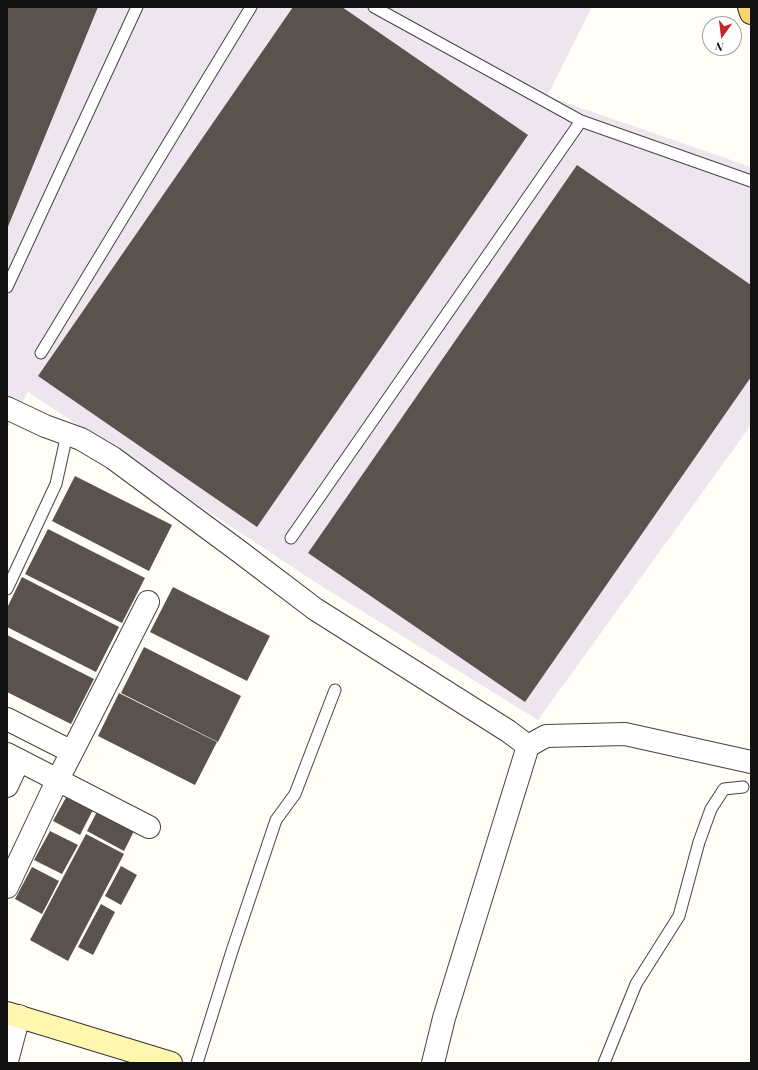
<!DOCTYPE html>
<style>
body{margin:0}
#map{position:relative;width:758px;height:1070px;overflow:hidden;background:#fffdf5;font-family:"Playfair Display",serif}
canvas{display:block}
.frame{position:absolute;inset:0;border:8px solid #111;pointer-events:none}
.north{position:absolute;left:702px;top:16px;width:40px;height:40px;box-sizing:border-box;background:#fff;border:1px solid #a0a0a0;border-radius:50%;rotate:194deg;font-size:11px;font-weight:700;line-height:16px;text-align:center;color:#111}
.north::after{content:'';display:block;margin:auto;width:14px;height:18px;background:#c4262e;clip-path:polygon(50% 0,100% 100%,50% 72%,0 100%)}
</style>
<div id="map">
<canvas width="758" height="1070"></canvas>
<div class="frame"></div>
<div class="north">N</div>
</div>
<script>
const context = document.querySelector('canvas').getContext('2d');
context.lineJoin = 'round';
function fill(path, color) { context.fillStyle = color; context.fill(path, 'evenodd'); }
function trace(path, color, width, dash) { context.strokeStyle = color; context.lineWidth = width; context.lineCap = dash ? 'butt' : 'round'; context.setLineDash(dash || []); context.stroke(path); }
fill(new Path2D(`
 M7,7H592L547,96L751,167V425L538,720L315,582L28,392L7,429Z`), '#eee6ef');
fill(new Path2D(`
 M7,7H98L7,229Z
 M293,7H342L528,135L257,527L38,376Z
 M577,165L751,285V377L525,702L308,553Z
 M75,476L172,525L149,571L52,521Z
 M48,529L145,578L122,623L25,574Z
 M22,577L119,627L96,672L7,627V608Z
 M173,587L270,636L247,681L150,632Z
 M7,635L94,679L71,724L7,692Z
 M144,647L241,696L218,742L121,693Z
 M119,693L217,742L195,785L98,736Z
 M69,792L95,806L80,835L53,821Z
 M100,806L137,825L124,851L87,831Z
 M50,831L78,845L62,874L34,860Z
 M86,834L124,854L68,961L30,940Z
 M121,866L137,875L121,905L105,896Z
 M32,867L59,881L42,914L15,899Z
 M101,904L115,912L93,955L78,947Z`), '#5a524d');
const lane = new Path2D(`
 M374,7L581,121L751,181
 M7,287L137,7
 M41,353L251,7
 M291,538L581,121
 M7,589L56,484L67,434
 M197,1063L232,951L276,820L295,794L335,690
 M604,1063L636,984L679,916L699,842L711,809L724,789L743,787`);
const street = new Path2D(`
 M7,408L45,426L81,439L113,458L240,552L315,609L508,731L528,746
 M7,719L72,752L58,779L7,887
 M72,752L148,602
 M7,754L149,827
 M7,786L19,760
 M7,1061L19,1016
 M433,1063L444,1018L528,746L546,736L625,734L751,762`);
const secondary = new Path2D(`
 M7,1013L171,1063`);
const primary = new Path2D(`
 M749,7L751,13`);
trace(lane, '#444', 13);
trace(street, '#444', 24);
trace(secondary, '#333', 24);
trace(primary, '#222', 24);
trace(lane, '#fff', 11);
trace(street, '#fff', 22);
trace(secondary, '#fff6b0', 22);
trace(primary, '#f9d66b', 22);
</script>
